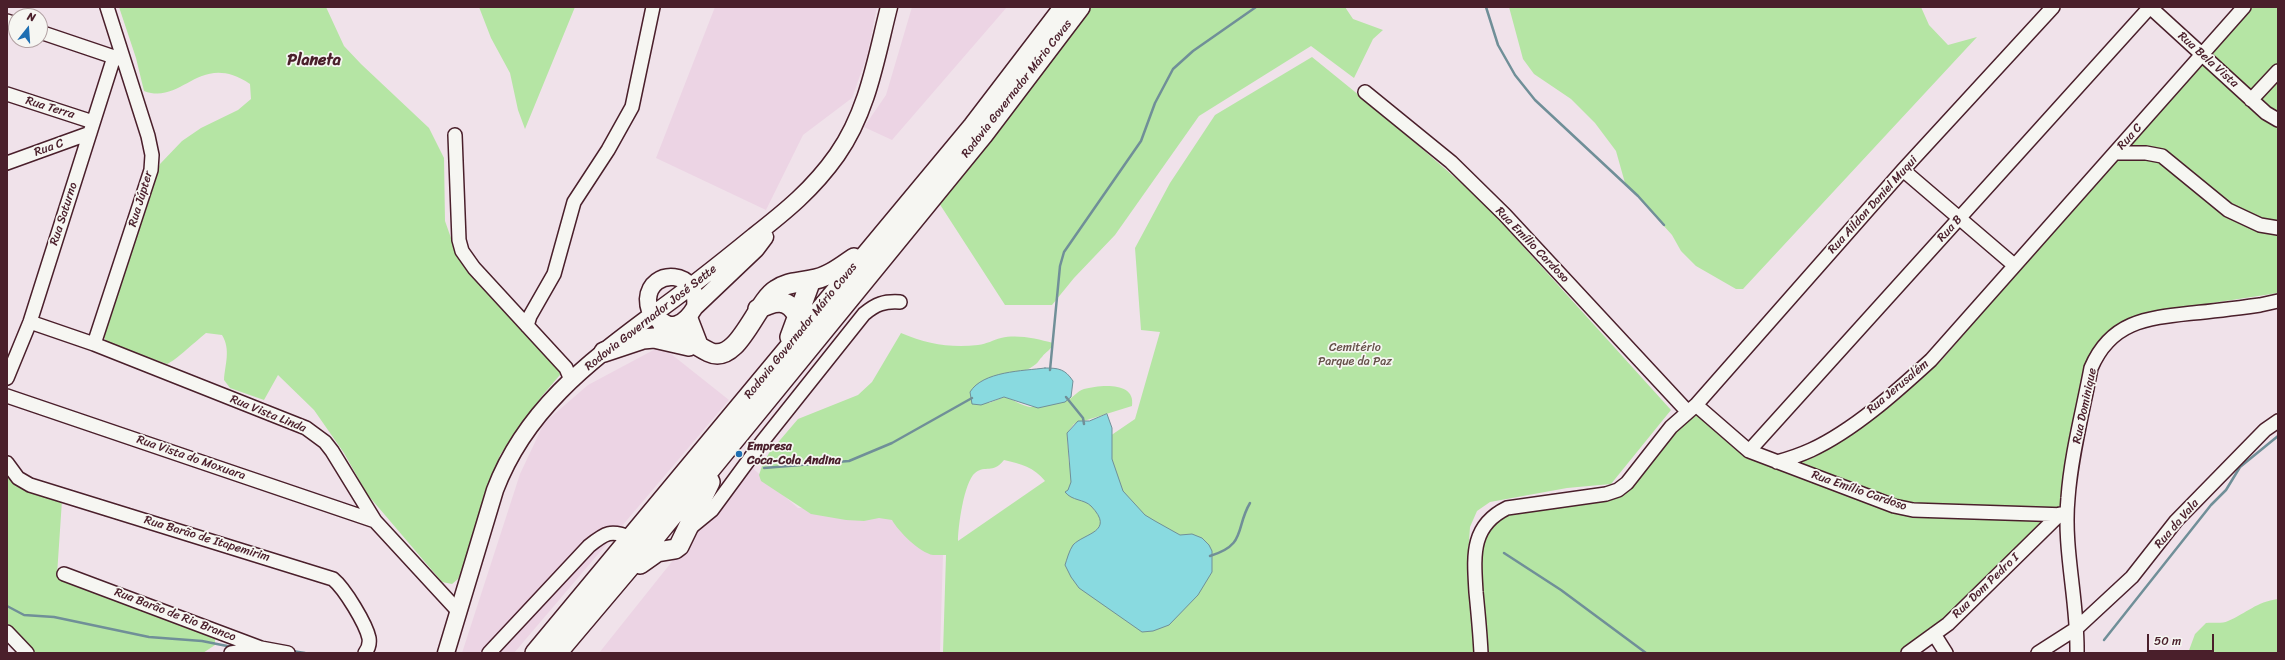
<!DOCTYPE html>
<meta charset="utf-8">
<style>
body{margin:0}
#map{position:relative;width:2285px;height:660px;overflow:hidden;background:#f0e2ea;font-family:Sriracha,sans-serif}
canvas{display:block}
.frame{position:absolute;inset:0;border:8px solid #4a1f2b;pointer-events:none}
.north{position:absolute;left:8px;top:8px;width:40px;height:40px;box-sizing:border-box;background:#f6f6f2;border:1px solid #b1a0a2;border-radius:50%;rotate:17deg;font-size:11px;font-weight:700;line-height:16px;text-align:center;color:#4a1f2b}
.north::after{content:'';display:block;margin:auto;width:14px;height:18px;background:#1f6fb2;clip-path:polygon(50% 0,100% 100%,50% 72%,0 100%)}
.scale{position:absolute;left:2147px;top:634px;width:67px;height:18px;box-sizing:border-box;border:2px solid #4a1f2b;border-top:0;padding-left:5px;font-size:12px;line-height:14px;white-space:nowrap;color:#4a1f2b;-webkit-text-stroke:3px #f6f6f2;paint-order:stroke}
</style>
<div id="map">
<canvas width="2285" height="660"></canvas>
<div class="frame"></div>
<div class="north">N</div>
<div class="scale">50 m</div>
</div>
<script>
const context = document.querySelector('canvas').getContext('2d');
context.lineJoin = 'round';
function fill(path, color) { context.fillStyle = color; context.fill(path, 'evenodd'); }
function trace(path, color, width, dash) { context.strokeStyle = color; context.lineWidth = width; context.lineCap = dash ? 'butt' : 'round'; context.setLineDash(dash || []); context.stroke(path); }
function write(font, color, halo, rows, align = 'center') {
  context.font = font + ' Sriracha,sans-serif'; context.lineWidth = 3.5; context.setLineDash([]); context.textBaseline = 'middle'; context.strokeStyle = halo; context.fillStyle = color; for (const [text, x, y, turn = 0] of rows) {
    context.save(); context.translate(x, y); context.rotate((+turn || 0) * Math.PI / 180); context.textAlign = isNaN(turn) ? turn : align; if (halo) context.strokeText(text, 0, 0); context.fillText(text, 0, 0); context.restore();
  }
}
fill(new Path2D(`
 M715,7H877L867,56L852,98L803,135L766,210L656,158Z
 M912,7H1007L892,140L864,127L886,95Z
 M661,346L729,400L514,653H462L520,474L544,423L588,385Z
 M749,465L798,508L904,507L943,554L940,653H599Z`), '#ecd4e4');
fill(new Path2D(`
 M119,7H326L344,46L361,64L429,128L444,158L445,221L458,258L563,365L565,369L542,396L500,455L463,568L458,579L452,584L442,582L367,494L344,453L314,410L278,375L264,400L230,388L224,380C225,364 231,350 222,335L206,333C197,340 175,361 167,364L107,343L104,337L124,265L160,164L182,141L201,128L238,110L251,99L250,84C199,50 183,106 144,91L136,58Z
 M479,7H575L525,129L518,110L510,73L491,38Z
 M1091,7H1345L1353,19L1383,30L1373,39L1354,78L1311,46L1199,116L1115,235L1074,278L1052,305H1005L939,203Z
 M1509,7H1921L1929,25L1948,45L1977,37L1743,289H1736L1696,266L1681,251L1672,235L1625,183L1616,151L1595,123L1571,99L1534,74L1523,59Z
 M2251,7H2278V293L2146,313L2118,334L2097,342L2077,400L2063,501L2051,518L2010,559L1906,653H1480L1479,559L1482,535L1494,515L1621,492L1697,409L1753,449L1802,461L1815,457L1878,415L1941,361L2178,84Z
 M1312,57L1381,113L1483,202L1671,410L1611,484L1567,488L1490,502L1477,511L1470,527L1467,569L1474,653H943L946,555C942,555 938,555 933,555C920,553 898,531 892,520L879,518L864,521L846,520L811,514L761,481L759,475L762,466L769,453L798,419L858,395L872,382L901,333C927,344 950,348 978,345C987,344 993,340 1001,338C1018,334 1037,339 1053,343C1051,351 1046,351 1042,357C1039,359 1039,362 1036,364C1022,376 997,374 980,382L989,403L1004,397C1013,399 1022,406 1030,407C1036,407 1061,403 1066,401C1073,398 1077,391 1084,389C1100,385 1136,381 1132,406L1074,424L1067,433L1069,464L1135,419L1160,332L1141,330L1135,248L1170,183L1215,115ZM1004,460C1021,464 1034,467 1045,481L958,541C958,527 964,482 975,473C986,464 992,475 1004,460Z
 M7,474L11,481L62,500L57,575L215,633V645L203,653H35L20,635L7,623Z
 M2278,599V653H2188L2195,634L2206,623C2213,622 2222,624 2228,621C2247,613 2256,602 2278,599Z`), '#b5e5a4');
const water = new Path2D(`
 M1045,368C1059,368 1065,369 1073,381L1071,397L1065,402L1038,408L1004,397L981,405L972,404L970,392C983,371 1023,371 1045,368Z
 M1107,414L1112,428V459L1123,491L1145,515L1155,521L1180,535L1192,534L1202,538L1209,545L1212,551V572L1198,595L1169,625L1153,631L1142,632L1079,588L1071,577L1065,565C1067,559 1069,551 1073,545C1084,533 1116,532 1091,506C1084,499 1072,501 1065,492L1068,490L1071,482L1067,433L1078,421H1089Z`);
fill(water, '#89dae0');
trace(water, '#708f98', 1);
trace(new Path2D(`
 M1486,7L1498,45L1515,75L1535,100L1638,196L1664,225
 M1050,370L1060,266L1064,252L1141,141L1155,103L1173,69L1193,51L1256,7
 M1066,397L1083,418L1084,424
 M764,468L849,461L892,443L972,398
 M1504,553L1561,590L1646,653
 M1210,556C1247,545 1235,528 1250,503
 M7,606L24,615L54,617L149,637L202,641L232,647
 M2104,640L2211,505L2226,490L2240,467L2278,436
 M292,651L305,653`), '#708f98', 2.5);
const minor = new Path2D(`
 M2150,7L2266,113L2278,120
 M7,21L16,24
 M40,32L114,57
 M1365,92L1451,162L1505,215L1687,411
 M7,94L93,122
 M2251,100L2278,71
 M455,135L459,240L462,251L474,268L566,368L571,380
 M2116,153H2146L2162,156L2228,210L2260,225L2278,228
 M7,163L90,133
 M1903,170L2014,265
 M30,322L94,344L306,428L325,442L332,451L375,521L458,611
 M527,326L530,316L554,274L574,202L608,150L632,107L653,7
 M94,344L151,170L152,155L148,136L107,7
 M7,378L30,322L114,57L123,60
 M7,396L375,521
 M1696,405L1749,451L1894,506L1913,510L1943,511L2067,515
 M1749,451L2150,7
 M1777,462C1788,459 1800,455 1811,450C1854,430 1896,392 1931,360L2244,7
 M7,463L18,478L30,485L333,579C345,589 366,624 369,638C370,644 368,649 365,653
 M690,528L712,510L762,442L864,314C876,304 884,301 900,302
 M64,574L261,648L288,653
 M7,632L27,653
 M1934,634L1946,653
 M231,653L261,648
 M489,653L589,546C605,533 611,529 631,538
 M1481,653C1480,633 1478,612 1476,592C1474,557 1470,526 1507,508L1606,494L1618,490L1627,483L1671,427L1696,405L1903,170L2053,7
 M1908,653L1948,624L2060,514
 M2038,653L2077,628L2132,577L2176,521L2265,430L2278,421
 M2077,653C2078,601 2063,549 2068,498C2071,455 2083,411 2091,368C2111,321 2147,318 2193,313C2215,311 2238,308 2260,305L2278,301`);
const major = new Path2D(`
 M695,307C700,270 650,267 648,299C648,305 649,312 654,316C670,333 685,324 695,307L756,249L765,237
 M446,653L495,490C525,411 586,364 652,315C687,290 721,263 754,236C786,211 813,189 837,155C868,111 876,58 889,7`);
const highway = new Path2D(`
 M758,309C774,301 787,297 797,315
 M688,319L698,345
 M662,323C677,332 693,344 709,352C738,366 756,302 776,290C787,282 798,283 811,280C827,278 841,267 854,258
 M790,337L811,280
 M604,352L643,339L654,338L689,346
 M640,564L657,552L675,549L679,546L710,482
 M535,653L973,126L1064,7
 M557,653L655,537L983,135L1080,7`);
trace(minor, '#4a1f2b', 16);
trace(major, '#4a1f2b', 19);
trace(highway, '#4a1f2b', 22);
trace(minor, '#f6f6f2', 13);
trace(major, '#f6f6f2', 16);
trace(highway, '#f6f6f2', 19);
for (const [x, y, r, color] of [
 [739,454,4,"#1f6fb2"]
]) { const dot = new Path2D(); dot.arc(x, y, r, 0, 2 * Math.PI); context.fillStyle = color; context.fill(dot); trace(dot, '#f6f6f2', 1.5); }
write('12px', '#4a1f2b', '#f6f6f2', [
 ["Rua Bela Vista",2208,60,42],
 ["Rodovia Governador Mário Covas",1017,89,-52],
 ["Rua Terra",50,108,17],
 ["Rua C",2130,137,-48],
 ["Rua C",49,148,-20],
 ["Rua Júpter",141,199,-73],
 ["Rua Aildon Daniel Muqui",1873,205,-48],
 ["Rua Saturno",64,214,-72],
 ["Rua B",1950,229,-48],
 ["Rua Emílio Cardoso",1532,245,46],
 ["Rodovia Governador José Sette",651,318,-38],
 ["Rodovia Governador Mário Covas",801,331,-51],
 ["Rua Jerusalém",1898,387,-40],
 ["Rua Dominique",2085,406,-78],
 ["Rua Vista Linda",268,414,22],
 ["Rua Vista do Moxuara",191,458,19],
 ["Rua Emílio Cardoso",1859,491,19],
 ["Rua da Vala",2177,524,-49],
 ["Rua Barão de Itapemirim",207,539,17],
 ["Rua Dom Pedro I",1986,586,-44],
 ["Rua Barão de Rio Branco",175,615,21]
]);
write('12px', '#655049', '#f6f6f2', [
 ["Cemitério",1355,348],
 ["Parque da Paz",1355,362]
]);
write('bold 12px', '#4a1f2b', '#f6f6f2', [
 ["Empresa",747,447],
 ["Coca-Cola Andina",747,461]
], 'left');
write('bold 16px', '#4a1f2b', '#f6f6f2', [
 ["Planeta",314,61]
]);
</script>
